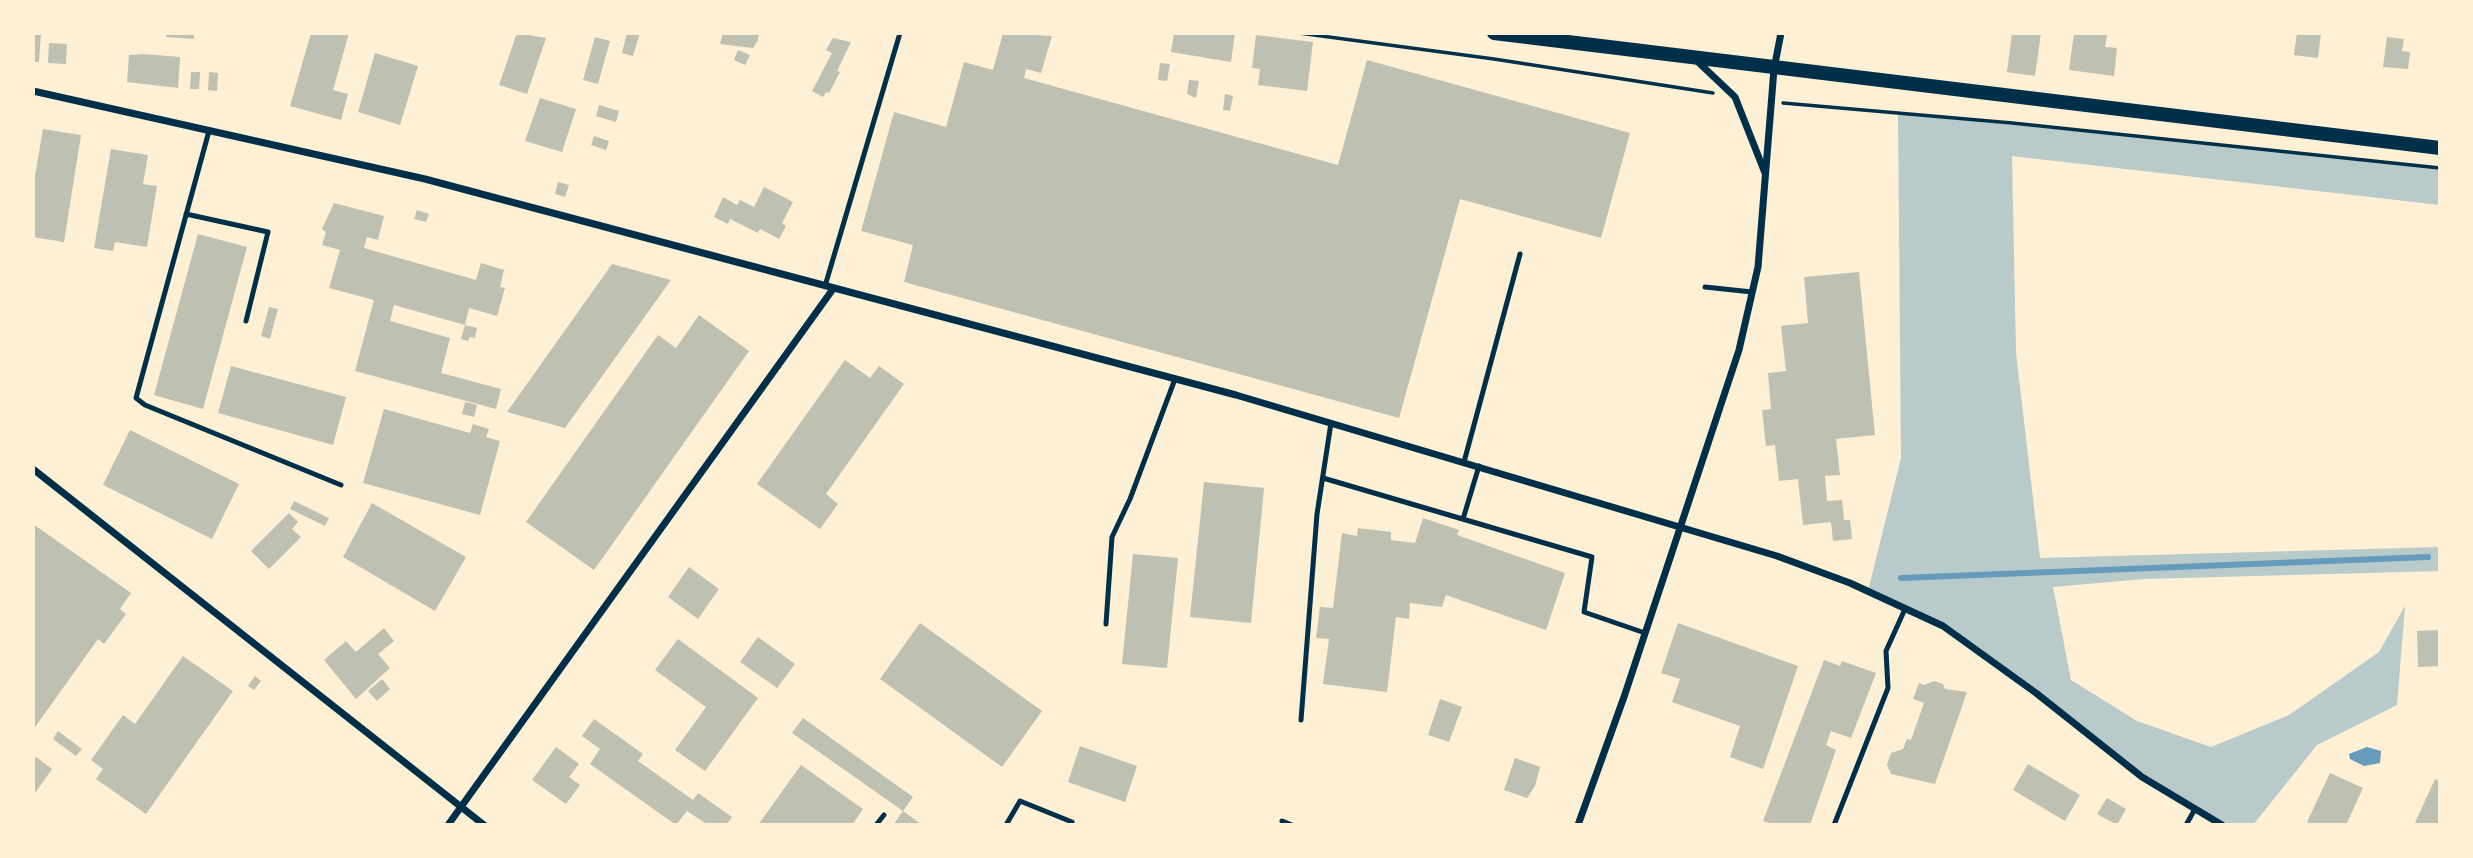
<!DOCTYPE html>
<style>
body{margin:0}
#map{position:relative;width:2473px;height:858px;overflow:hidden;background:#fdf0d5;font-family:Arial,sans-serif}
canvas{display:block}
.frame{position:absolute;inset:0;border:35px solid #fdf0d5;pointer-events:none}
</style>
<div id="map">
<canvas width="2473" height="858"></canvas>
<div class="frame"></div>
</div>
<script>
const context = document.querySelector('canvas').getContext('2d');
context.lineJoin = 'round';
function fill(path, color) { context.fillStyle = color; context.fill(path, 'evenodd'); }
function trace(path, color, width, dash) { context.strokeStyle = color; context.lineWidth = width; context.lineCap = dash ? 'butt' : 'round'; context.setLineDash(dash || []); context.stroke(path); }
fill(new Path2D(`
 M1898,113L2440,168V205L2012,156L2016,353L2040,558L2440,547V571L2144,579L2053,587L2071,680L2137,721L2211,747L2289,715L2379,652L2405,606L2397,705L2317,745L2253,825H2222L2142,777L1943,626L1868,591L1901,458Z`), '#b9caca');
fill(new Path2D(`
 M2367,747L2381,751L2380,763L2364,766L2350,759L2349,754Z`), '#669bbc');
trace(new Path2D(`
 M1901,578L2428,557`), '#669bbc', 6);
fill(new Path2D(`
 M33,33H41L39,62H33Z
 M167,33H194V39L166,37Z
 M311,33H349L333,90L348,94L341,120L290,106Z
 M517,33L546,38L527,94L499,85Z
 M627,33H640L633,56L622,53Z
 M723,33H759L758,40L753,48L720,44Z
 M1003,33L1052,36L1041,73L1026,69L1024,78L1338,165L1367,60L1630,133L1601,238L1460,199L1399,418L904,282L913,245L861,231L894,112L946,127L964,62L993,70Z
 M1174,33H1235L1231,62L1171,52Z
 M2012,33H2041L2035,76L2007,72Z
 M2074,33L2107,35L2105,47L2117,48L2114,76L2069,70Z
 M2297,33H2321L2318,58L2294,55Z
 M1256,35L1313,42L1307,91L1258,85L1260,69L1252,68Z
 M595,37L610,41L598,84L583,80Z
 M2387,37L2404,39L2402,51L2410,52L2408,69L2383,67Z
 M833,38L851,42L837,71L840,72L829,93L826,92L823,97L812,91L832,53L826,50Z
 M49,43L67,44L66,64L48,63Z
 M738,50L750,55L745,65L734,60Z
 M375,53L418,66L400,125L358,112Z
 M144,54L180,57L178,88L127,82L129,55Z
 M1160,63L1170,64L1167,81L1158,80Z
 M191,72H200L199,89H190Z
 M209,72L218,73L217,91L208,90Z
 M1189,80L1199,81L1196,98L1187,94Z
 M1225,94L1233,96L1230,111L1223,110Z
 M540,98L576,109L562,152L525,141Z
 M599,105L619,111L616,122L596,116Z
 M43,129L81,135L64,242L33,237V188Z
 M594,136L609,141L606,150L591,145Z
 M111,149L148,155L143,184L157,186L147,247L115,242L113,251L94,248Z
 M558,182L569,185L565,197L555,194Z
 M764,187L793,202L782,223L786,226L779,239L760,229L758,233L730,219L728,224L714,217L723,197L737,205L740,200L754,207Z
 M334,203L384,216L378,240L367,237L364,248L476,280L481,263L504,270L500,287L505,288L497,316L469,308L465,325L477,328L475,338L470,337L468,341L461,339L465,325L394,305L390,321L450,338L441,373L501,389L496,409L355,371L374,300L329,288L340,250L322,245L326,232L322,229Z
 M417,210L429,214L426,222L414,219Z
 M198,234L247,247L203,409L154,395Z
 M612,264L671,280L565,428L507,412Z
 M1859,272L1875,435L1836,439L1840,475L1825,476L1827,501L1842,500L1844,520H1850L1852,539L1833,541L1831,522L1803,525L1798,479L1779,481L1775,445L1766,446L1762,410L1771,409L1768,373L1786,371L1781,326L1808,323L1804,277Z
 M269,307L278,309L270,339L261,336Z
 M699,315L749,351L594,570L526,522L658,335L676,348Z
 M845,360L870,378L879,366L904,384L826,494L838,504L820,529L757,484Z
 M231,366L346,397L333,445L218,413Z
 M465,402L477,405L474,417L462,414Z
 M384,409L470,433L473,424L489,429L486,437L500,441L480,515L363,483Z
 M130,430L239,484L212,539L103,485Z
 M1204,482L1264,488L1251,623L1190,617Z
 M294,501L329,518L325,526L290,509Z
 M372,503L466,557L435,611L343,557Z
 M289,513L298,522L292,529L301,537L269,569L251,551Z
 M1423,518L1459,530L1457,535L1565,573L1546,630L1446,595L1442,607L1410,603L1409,619L1396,617L1387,692L1323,684L1329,639L1316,638L1320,607L1333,608L1342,533L1357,536L1358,528L1391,532V540L1415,543Z
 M33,524L131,593L120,609L126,614L104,644L98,639L33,730Z
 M1133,554L1178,558L1167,668L1122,664Z
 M689,567L719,589L698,619L668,597Z
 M920,623L1042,711L1002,767L880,679Z
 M1678,623L1798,666L1763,769L1730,757L1740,726L1672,702L1680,679L1661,673Z
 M384,628L394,641L378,654L390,668L356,699L324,660L346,641L356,652Z
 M2440,630V666L2418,667L2417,631Z
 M758,637L795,664L777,688L740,662Z
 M678,639L758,698L705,771L675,750L706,707L655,670Z
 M183,656L233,691L146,814L96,779L103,769L91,760L123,715L135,724Z
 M1824,660L1840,666L1842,661L1876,673L1851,738L1831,731L1826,745L1836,750L1810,825H1775L1763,821Z
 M255,676L261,681L254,690L248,686Z
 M382,679L390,689L377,701L368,691Z
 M1934,681L1943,684L1945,689L1967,692L1935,784L1891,774L1887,765L1891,753L1903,749L1907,739L1911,740L1924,703L1913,699L1919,683L1924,685Z
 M1440,699L1462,707L1449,742L1428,735Z
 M803,718L913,797L903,811L922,825H893L903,811L792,733Z
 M594,719L643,754L638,761L693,800L698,793L732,817L726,825H708L687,811L676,825L590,764L600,749L582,736Z
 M58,731L82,749L76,756L53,739Z
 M1080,746L1137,766L1125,802L1068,782Z
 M556,747L579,764L569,777L580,785L566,804L532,780Z
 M36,757L52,769L33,796V760Z
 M1515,758L1540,767L1535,786L1527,798L1504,790Z
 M2028,764L2080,795L2065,821L2013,790Z
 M801,765L863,809L852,825H758Z
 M2330,773L2363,788L2346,825H2313L2307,822Z
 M2435,779L2440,781V825H2414Z
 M2107,798L2126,809L2117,825L2097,814Z`), '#bec0b2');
trace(new Path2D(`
 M1299,33L1494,59L1713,93
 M1783,103L2012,123L2440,168`), '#003049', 3.5);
trace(new Path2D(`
 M209,131L136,398L145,405L341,485
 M186,214L268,232L246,321
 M825,286L900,33
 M1705,287L1752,292
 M1464,462L1520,254
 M1323,478L1592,557L1584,612L1645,633
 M1463,519L1479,466
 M1106,624L1112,537L1130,499L1175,379
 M1301,720L1317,514L1331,423
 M1282,821L1292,825
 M876,825L884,815
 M1006,825L1020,801L1072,822
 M1834,825L1888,688L1886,651L1905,609
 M2186,825L2195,809`), '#003049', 5);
trace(new Path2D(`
 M1696,60L1735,97L1765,173
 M33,91L425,179L1236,395L1777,556L1850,583L1943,626L2036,693L2142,777L2222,825
 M33,469L484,825
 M448,825L833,289
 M1578,825L1624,697L1739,350L1758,267L1774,69L1781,33`), '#003049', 7);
trace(new Path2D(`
 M1494,33L2440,148`), '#003049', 14);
</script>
